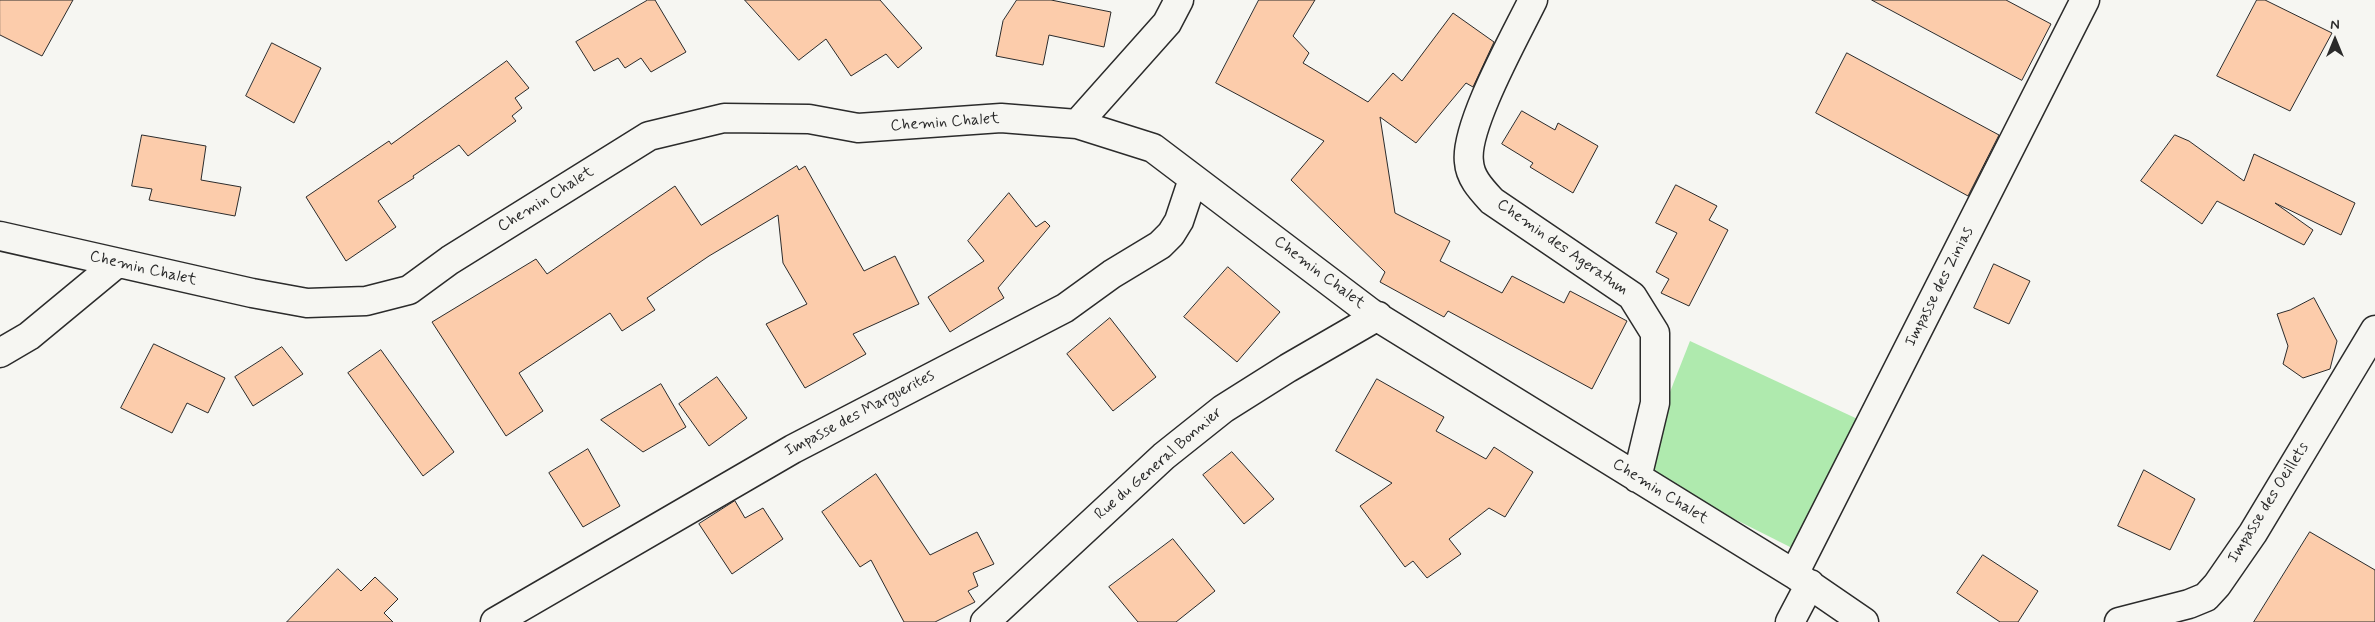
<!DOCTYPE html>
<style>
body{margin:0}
#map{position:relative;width:2375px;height:622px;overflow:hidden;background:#f6f6f2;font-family:Mynerve,sans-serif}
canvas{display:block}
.north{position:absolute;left:2310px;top:15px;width:50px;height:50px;-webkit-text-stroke:4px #f6f6f2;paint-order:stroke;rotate:0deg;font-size:14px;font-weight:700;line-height:20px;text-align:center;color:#2b2b2b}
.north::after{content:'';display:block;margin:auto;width:18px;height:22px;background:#2b2b2b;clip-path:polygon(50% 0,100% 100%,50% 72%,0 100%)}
</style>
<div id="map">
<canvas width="2375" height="622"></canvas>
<div class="north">N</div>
</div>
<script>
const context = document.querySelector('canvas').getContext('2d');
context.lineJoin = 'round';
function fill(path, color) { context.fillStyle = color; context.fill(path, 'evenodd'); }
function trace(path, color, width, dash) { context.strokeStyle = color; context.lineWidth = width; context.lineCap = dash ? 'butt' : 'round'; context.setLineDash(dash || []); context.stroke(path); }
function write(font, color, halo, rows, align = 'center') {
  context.font = font + ' Mynerve,sans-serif'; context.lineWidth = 5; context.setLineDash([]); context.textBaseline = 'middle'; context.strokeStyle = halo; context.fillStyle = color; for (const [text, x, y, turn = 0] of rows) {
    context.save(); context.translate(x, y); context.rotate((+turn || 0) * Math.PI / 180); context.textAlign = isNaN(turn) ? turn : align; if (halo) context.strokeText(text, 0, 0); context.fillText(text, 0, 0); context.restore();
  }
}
fill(new Path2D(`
 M1690,341L1864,422L1800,552L1639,471Z`), '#afeaae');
const building = new Path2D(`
 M0,0H73L42,56L0,35Z
 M648,0H655L686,52L651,72L641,58L625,68L618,58L594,71L576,42Z
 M745,0H880L922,48L898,68L886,54L851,76L826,39L799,60Z
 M1017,0H1051L1111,12L1104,47L1049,35L1043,65L996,56L1003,21Z
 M1259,0H1315L1293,36L1309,53L1303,63L1368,102L1393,73L1402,81L1453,13L1494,42L1473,87L1466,83L1416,143L1380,117L1395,213L1450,241L1440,261L1502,293L1512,276L1564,303L1570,291L1627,321L1592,389L1448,311L1444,317L1380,282L1385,272L1291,180L1324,141L1216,83Z
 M1872,0H2006L2051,24L2022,80Z
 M2257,0H2265L2332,33L2290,111L2217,76Z
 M272,43L321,68L294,123L246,96Z
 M1847,53L1999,135L1968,196L1816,113Z
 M507,61L529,88L515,98L522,108L512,116L516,121L468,156L459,145L413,176L414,178L378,201L396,227L346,261L306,197L389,141L391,144Z
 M1522,111L1555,130L1558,123L1598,146L1573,193L1530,167L1533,163L1502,144Z
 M142,135L206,146L201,180L241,187L235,216L149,200L152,189L132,186Z
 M2175,135L2189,141L2244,181L2254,154L2355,203L2341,235L2275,203L2313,230L2304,245L2217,201L2202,224L2141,181Z
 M797,166L799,170L805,166L864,271L895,256L919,304L853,334L866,354L805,388L766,324L807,304L783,263L778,215L709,256L647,298L655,310L622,331L610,313L519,373L543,411L506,436L432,322L536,259L547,274L675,186L701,225Z
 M1676,185L1717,206L1709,220L1728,230L1689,306L1661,293L1669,279L1656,272L1677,233L1656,223Z
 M1009,193L1036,227L1045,221L1050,226L998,288L1004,298L950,332L928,297L984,261L968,241Z
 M1994,264L2030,281L2009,324L1974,308Z
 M1228,267L1280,312L1237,362L1184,317Z
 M2314,298L2337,341L2330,369L2303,378L2283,364L2288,346L2277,314L2290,310Z
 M1110,318L1156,377L1113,411L1067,354Z
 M154,344L225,378L208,413L187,403L172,433L121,408Z
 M282,347L303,374L253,406L235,377Z
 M381,350L454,452L423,476L348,373Z
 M717,377L747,418L709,446L679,404Z
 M1377,379L1444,417L1436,431L1486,459L1494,447L1533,472L1505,517L1489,508L1449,539L1461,554L1427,578L1413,561L1405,567L1360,506L1392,483L1336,451Z
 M661,384L686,427L643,452L601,420Z
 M588,449L620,506L583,527L549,473Z
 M1232,452L1274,499L1244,524L1203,475Z
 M2144,470L2195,499L2170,550L2118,526Z
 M876,474L930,555L977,532L994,564L973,573L978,586L968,591L975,602L935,622H904L871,560L860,567L822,512Z
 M735,501L745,518L763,508L783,539L732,574L699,524Z
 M2310,532L2375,570V622H2254Z
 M1173,539L1215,591L1176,622H1138L1109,587Z
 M1983,555L2038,591L2018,622H2000L1957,593Z
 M338,569L361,591L375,577L398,599L384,613L393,622H287Z`);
fill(building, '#fcccab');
trace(building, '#2b2b2b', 1);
const minor = new Path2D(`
 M1533,0C1516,35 1464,127 1469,162C1470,178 1482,190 1492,201L1632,296L1655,333V403L1637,478
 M1077,124L1167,23L1179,0
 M0,236L252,293L307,303L366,301L409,290L450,260L649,136L724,118L809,119L858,128L1001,118L1077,124L1153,148L1371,313L1794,574L1864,622
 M0,353L29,336L116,264
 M1794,574L2085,0
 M495,622L793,449L1065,308L1112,274L1160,245L1171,234L1179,221L1193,179
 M985,622L1164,456L1223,409L1288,368L1378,316
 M1790,622L1810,584
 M2119,622L2189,604L2206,597L2217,585L2253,533L2375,330`);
trace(minor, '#2b2b2b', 31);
trace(minor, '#f6f6f2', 28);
write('16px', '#2b2b2b', '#f6f6f2', [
 ["Chemin Chalet",945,123,-4],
 ["Chemin Chalet",546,200,-32],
 ["Chemin des Ageratum",1562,248,35],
 ["Chemin Chalet",143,269,13],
 ["Chemin Chalet",1319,273,37],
 ["Impasse des Zinias",1940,287,-63],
 ["Impasse des Marguerites",860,414,-28],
 ["Rue du General Bonnier",1159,464,-41],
 ["Chemin Chalet",1660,492,32],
 ["Impasse des Oeillets",2269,503,-58]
]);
</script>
